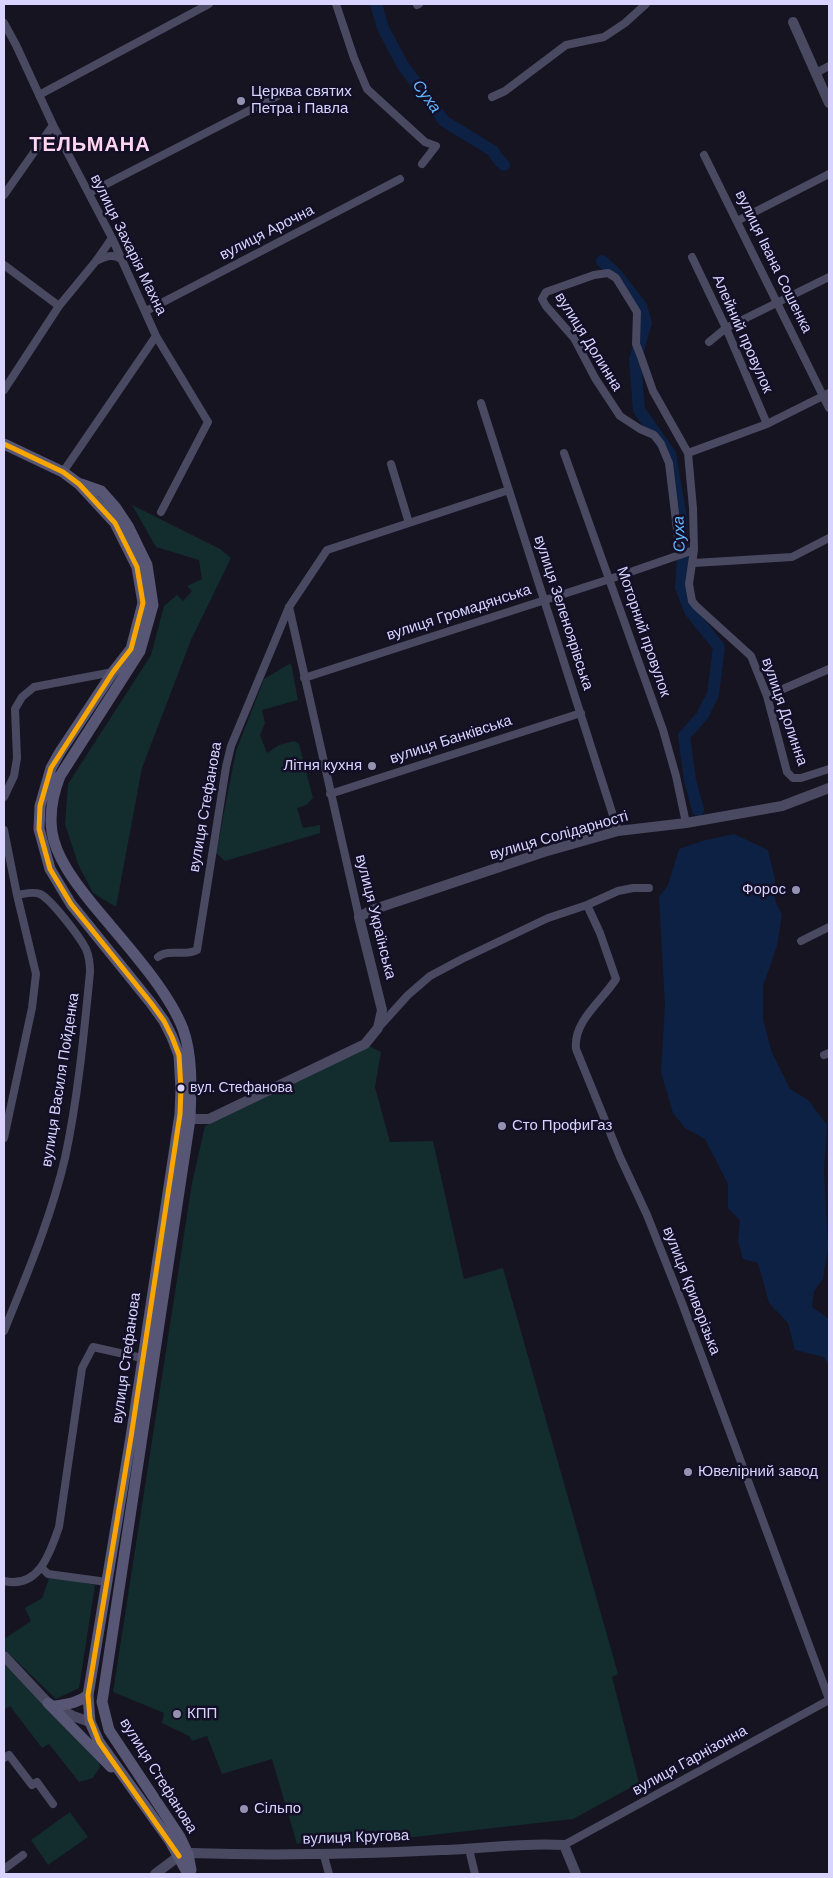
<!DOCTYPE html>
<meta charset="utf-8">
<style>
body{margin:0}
#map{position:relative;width:833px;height:1878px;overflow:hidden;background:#161421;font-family:"DM Sans",sans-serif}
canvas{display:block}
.frame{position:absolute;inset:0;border:5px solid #d9d4ff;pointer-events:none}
</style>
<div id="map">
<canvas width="833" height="1878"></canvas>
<div class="frame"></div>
</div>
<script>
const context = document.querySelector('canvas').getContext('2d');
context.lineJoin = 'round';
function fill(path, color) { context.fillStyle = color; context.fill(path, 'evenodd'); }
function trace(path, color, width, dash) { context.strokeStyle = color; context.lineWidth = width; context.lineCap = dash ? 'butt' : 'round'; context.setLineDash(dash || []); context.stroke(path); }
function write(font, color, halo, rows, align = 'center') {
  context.font = font + ' "DM Sans",sans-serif'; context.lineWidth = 5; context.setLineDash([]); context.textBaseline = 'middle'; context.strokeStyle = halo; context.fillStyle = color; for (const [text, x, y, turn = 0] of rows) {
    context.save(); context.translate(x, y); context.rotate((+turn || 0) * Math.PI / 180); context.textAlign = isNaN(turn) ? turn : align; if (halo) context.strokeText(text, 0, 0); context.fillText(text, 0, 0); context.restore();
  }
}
fill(new Path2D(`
 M132,505L220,549L231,558L191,640L142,768L116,907L93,893L78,864L65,824L68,784L151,655L164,606L177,595L183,601L192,591L187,586L202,579L199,560L156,547Z
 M291,663L298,700L262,710L265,723L260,735L267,753L279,745L294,741L299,744L313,798L306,805L297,808L303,828L320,825V833L225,861L216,853L236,751L264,679Z
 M369,1046L381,1052L375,1087L390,1142L433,1141L464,1279L503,1268L618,1674L612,1677L639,1783L573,1819L397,1839L315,1845L310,1840L297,1844L272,1759L222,1774L207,1736L192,1741L189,1736L162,1723L164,1713L113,1692L192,1183L205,1126Z
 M50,1576L95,1585L79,1688L56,1699L4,1649V1639L31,1621L25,1608L42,1598Z
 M4,1663L99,1762L100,1767L93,1778L79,1782L49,1744L42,1748L10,1706L5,1709Z
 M70,1812L88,1837L48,1865L31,1840Z`), '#132c2d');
fill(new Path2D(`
 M734,834L768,850L775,879V900L782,915L777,946L763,986V1019L772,1053L790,1089L808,1100L827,1125L824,1170L828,1248L823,1279L814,1291L812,1307L829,1319V1366L824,1357L795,1350L788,1323L769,1303L758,1263L743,1259L738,1241L740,1220L728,1208V1184L705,1139L685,1128L673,1113L661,1072L665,1005L659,897L668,885L679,849L702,841Z`), '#0d2144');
trace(new Path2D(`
 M376,4L383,28L402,64L444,121L493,151L498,159L504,165
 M602,261L616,274L641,306L646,323L635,360L639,410L670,454L681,518L683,556L681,587L690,611L719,647L713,694L702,716L684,736L690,780L698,810`), '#0d2144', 12);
trace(new Path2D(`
 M336,4L354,58L367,89L425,142L436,146L422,164
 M417,5L419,4
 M4,23L16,45L53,125L112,238L156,336L208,422L161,512
 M816,73L829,66
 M39,95L209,4
 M492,97L505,91L566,45L604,37L625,23L646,4
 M704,155L829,408
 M89,193L289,90
 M4,195L53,125
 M737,221L829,174
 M692,257L726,328L767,424
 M96,261C105,257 113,253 121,259
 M4,265L59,306
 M146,311L400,179
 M709,342L726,328L829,277
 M4,390L59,306L96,261L112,238
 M481,403L618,831
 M564,453L663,730L676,776L686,823
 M688,453L767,424L829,393
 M391,464L409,523
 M63,472L156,336
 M680,555L669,463L661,444L654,435L640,429L620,416L595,378L574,338L546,306L542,299L546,292L594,275L608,273L616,278L637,312L636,344L640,354L653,391L688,453L693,508L694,550L689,584L692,601L696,606L751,656L767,696L787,772L793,778H801L829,769
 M694,563L792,557L829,538
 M289,607L359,917
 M304,678L610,579L694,550
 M767,696L829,669
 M330,794L581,713
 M4,797L14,776L17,758L15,709L22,697L34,687L113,672
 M4,830L17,895L36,974L32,1008L4,1138
 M587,905L600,933L616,979C602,1001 573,1021 576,1049L620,1157L647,1215L682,1303L829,1699
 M801,941L829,927
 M158,957C169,948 185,957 197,950L226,767L231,746L289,607L327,550L509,490
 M379,1027L408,995L430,976L462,959L548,918L587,905L618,891L633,888H649
 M824,1055L829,1053
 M4,1331C27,1274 51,1218 65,1158C78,1098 84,1033 90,972C90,964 89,956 86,949C80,937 51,899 40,894C33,891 24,894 17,895
 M42,1568L48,1574L107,1582
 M4,1581C39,1589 50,1553 59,1527L82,1368L93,1347L142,1358
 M4,1758L9,1755L32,1785L37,1782L53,1804
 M564,1845L829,1700
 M469,1849L475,1874
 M324,1856L329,1874
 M4,1869L23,1855`), '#4a4962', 8);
trace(new Path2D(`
 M793,22L829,103
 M190,1119H209L365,1044L378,1028L382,1010L359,917L372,910L544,852L618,831L686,823L782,806L829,788
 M4,1656L48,1703L73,1716L90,1722
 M155,1874L179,1856L192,1853C276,1856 359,1854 442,1850C483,1849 523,1842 564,1845L576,1874`), '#4a4962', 10);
trace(new Path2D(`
 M4,444L63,472L79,484L115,523L137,567L143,603L131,649L113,672L60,752L51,768L40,806L39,829L50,869L71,904L151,1003L164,1021L172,1037L179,1055L181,1089L180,1114L131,1437L88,1695L90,1722L99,1742L170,1841L188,1874
 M81,484L101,491L116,508L128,526L147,565L153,605L140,651L60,776C53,794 49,812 52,832C56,857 74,881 90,901C119,937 167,987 183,1029C193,1057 191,1089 190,1119L102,1702L109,1730L180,1837L188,1854L191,1870
 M48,1703L111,1767
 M56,1706C68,1704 78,1703 88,1695`), '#575674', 11);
trace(new Path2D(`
 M4,444L63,472L79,484L115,523L137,567L143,603L131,649L113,672L51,768L40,806L39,829L50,869L71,904L151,1003L164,1021L172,1037L179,1055L181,1089L180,1114L131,1437L88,1695L90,1719L99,1742L179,1856`), '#f7a600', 5);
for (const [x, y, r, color] of [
 [241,101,5,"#9591b1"],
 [372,766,5,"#9591b1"],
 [796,890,5,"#9591b1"],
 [181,1088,4.5,"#d9d4ff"],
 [502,1126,5,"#9591b1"],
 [688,1472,5,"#9591b1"],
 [177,1714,5,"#9591b1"],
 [244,1809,5,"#9591b1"]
]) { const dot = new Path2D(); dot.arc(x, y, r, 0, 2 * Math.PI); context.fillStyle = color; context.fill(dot); trace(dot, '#130f26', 2); }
write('14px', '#d9d4ff', '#130f26', [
 ["вул. Стефанова",190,1088]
], 'left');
write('15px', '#d9d4ff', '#130f26', [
 ["Церква святих",251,92],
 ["Петра і Павла",251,109],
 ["Літня кухня",362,766,"right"],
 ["Форос",786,890,"right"],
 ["Сто ПрофиГаз",512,1126],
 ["Ювелірний завод",698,1472],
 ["КПП",187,1714],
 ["Сільпо",254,1809]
], 'left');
write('15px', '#d9d4ff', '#130f26', [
 ["вулиця Арочна",267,233,-27],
 ["вулиця Захарія Махна",128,245,64],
 ["вулиця Івана Сошенка",773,262,64],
 ["Алейний провулок",742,334,66],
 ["вулиця Долинна",588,342,58],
 ["вулиця Громадянська",459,613,-18],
 ["вулиця Зеленоярівська",563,613,72],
 ["Моторний провулок",643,632,71],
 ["вулиця Долинна",784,712,71],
 ["вулиця Банківська",451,740,-18],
 ["вулиця Стефанова",206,807,-80],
 ["вулиця Солідарності",559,836,-16],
 ["вулиця Українська",375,917,76],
 ["вулиця Василя Пойденка",61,1080,-81],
 ["вулиця Криворізька",691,1291,69],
 ["вулиця Стефанова",127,1358,-82],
 ["вулиця Гарнізонна",690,1761,-29],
 ["вулиця Стефанова",158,1776,58],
 ["вулиця Кругова",356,1838,-2]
]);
write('italic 16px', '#62b6ff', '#130f26', [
 ["Суха",426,97,54],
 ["Суха",680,534,-92]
]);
context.letterSpacing = '1px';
write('bold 20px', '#ffd6f0', '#130f26', [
 ["ТЕЛЬМАНА",90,146]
]);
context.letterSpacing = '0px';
</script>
